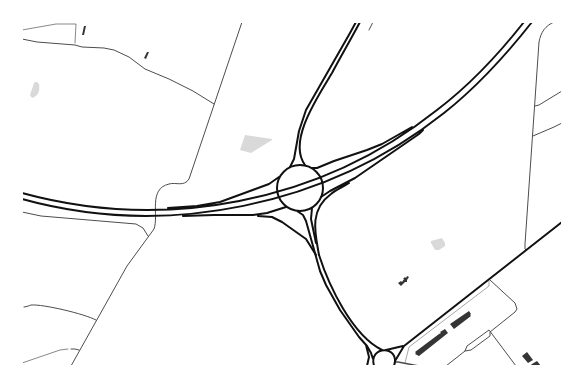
<!DOCTYPE html>
<style>
body{margin:0}
#map{position:relative;width:584px;height:388px;overflow:hidden;background:#fff;font-family:"Space Grotesk",sans-serif}
canvas{display:block}
.frame{position:absolute;inset:0;border:23px solid #fff;pointer-events:none}
</style>
<div id="map">
<canvas width="584" height="388"></canvas>
<div class="frame"></div>
</div>
<script>
const context = document.querySelector('canvas').getContext('2d');
context.lineJoin = 'round';
function fill(path, color) { context.fillStyle = color; context.fill(path, 'evenodd'); }
function trace(path, color, width, dash) { context.strokeStyle = color; context.lineWidth = width; context.lineCap = dash ? 'butt' : 'round'; context.setLineDash(dash || []); context.stroke(path); }
fill(new Path2D(`
 M35,82H37L39,84C40,90 39,96 32,98L30,95L34,83Z
 M245,135L272,139V140L251,153L240,150Z
 M442,238L445,243V246L439,250H435L431,243V241Z`), '#d9d9d9');
fill(new Path2D(`
 M84,26H86L84,35H82Z
 M147,52H149L146,59L144,58Z
 M407,276L409,277L407,280V282H405L401,286L398,283L401,281L402,282L404,279H403L405,277L406,278Z
 M469,311L471,314L470,315L471,316L454,329L450,324Z
 M445,329L448,333L419,356L415,354L416,353L415,352L439,334L441,333L440,332Z
 M527,352L533,360L528,363L522,356Z
 M537,361L541,366H530L532,364Z`), '#353535');
trace(new Path2D(`
 M22,30L56,24H76L75,43
 M22,363L60,350L68,349`), '#111', 0.5);
trace(new Path2D(`
 M405,363L409,347L489,286V281`), '#4c4c4c', 0.5);
trace(new Path2D(`
 M369,30L373,22
 M22,39L37,42L75,45L82,47L104,48L114,50L129,57L145,69L169,79L193,91L214,104
 M535,106L539,105L562,91
 M533,136L554,127L562,123
 M22,212L41,216L136,224L143,228L148,236
 M526,250L525,249V244L539,42C541,32 545,26 554,22
 M24,307C25,307 29,306 31,305C43,304 85,314 96,320
 M71,349H75L79,350
 M465,351L471,350L490,336V332L515,312L517,309L515,303L490,280
 M71,366L127,266L154,229C159,215 148,189 169,184C176,182 184,187 189,179L242,22
 M446,366L465,351L467,346L489,330L516,366`), '#4c4c4c', 1);
trace(new Path2D(`
 M395,362H398L419,366`), '#4c4c4c', 1.5);
trace(new Path2D(`
 M386,350L403,346
 M395,361L404,346L562,222`), '#111', 2);
trace(new Path2D(`
 M277 188a23 23 0 1 1 46 0a23 23 0 1 1-46 0Z
 M312,208L311,219L316,243
 M297,211L303,215L306,221L320,271L326,285L340,310L359,337L367,346L371,353L373,359
 M319,255C329,286 352,335 382,350
 M366,345L369,357L367,366
 M374,366C368,345 401,345 394,366`), '#111', 2);
trace(new Path2D(`
 M305,165C287,141 319,95 332,73C341,56 351,39 360,22
 M290,167L294,159L299,131L306,110L350,33L356,22
 M312,168H317L334,161L367,150L382,144L412,127
 M22,193C165,232 320,203 437,110C470,85 498,55 524,22
 M321,197L330,191L355,178L419,134L423,130
 M22,199C167,239 327,206 444,113C477,87 506,55 532,22
 M168,208L197,206L220,202L269,184L279,177
 M183,216L214,215H253L267,213L286,207
 M258,216L272,217L282,222L306,239L316,255
 M319,255C315,233 309,210 331,194C336,190 343,187 349,183`), '#111', 2);
</script>
